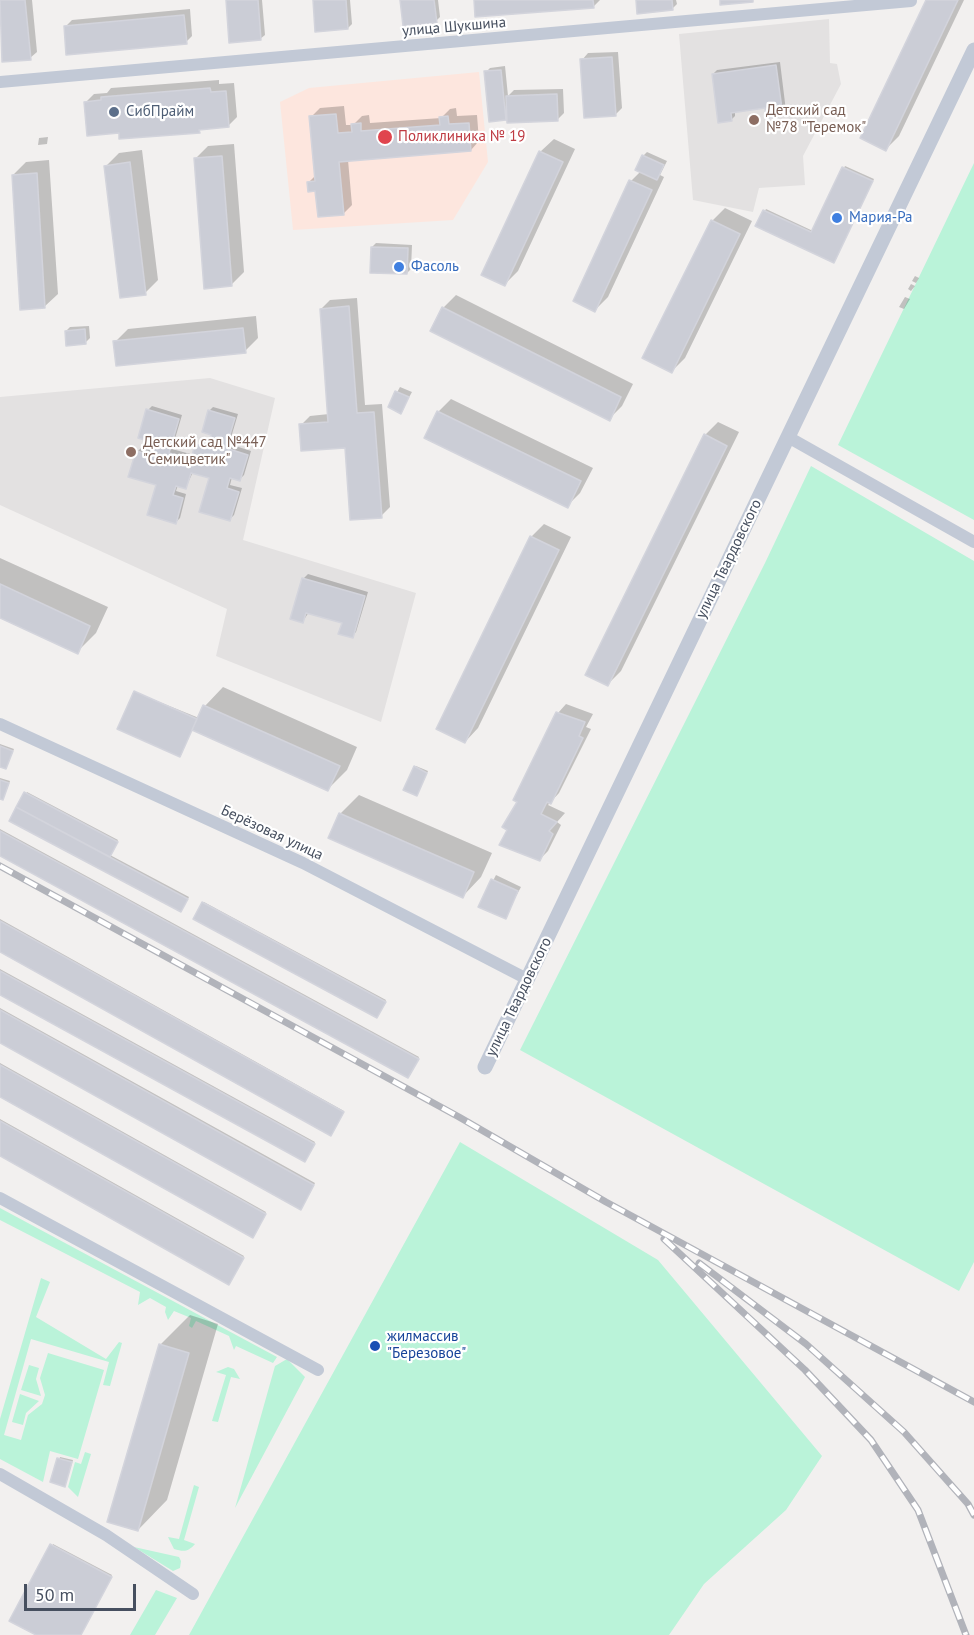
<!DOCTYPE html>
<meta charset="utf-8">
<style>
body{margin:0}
#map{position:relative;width:974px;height:1635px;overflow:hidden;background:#f2f0ef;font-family:"PT Sans",sans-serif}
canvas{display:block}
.scale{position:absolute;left:24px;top:1584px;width:112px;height:27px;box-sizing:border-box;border:3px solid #464f5f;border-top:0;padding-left:8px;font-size:18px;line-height:21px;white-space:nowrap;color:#464f5f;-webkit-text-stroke:4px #fff;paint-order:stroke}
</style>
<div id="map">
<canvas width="974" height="1635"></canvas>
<div class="scale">50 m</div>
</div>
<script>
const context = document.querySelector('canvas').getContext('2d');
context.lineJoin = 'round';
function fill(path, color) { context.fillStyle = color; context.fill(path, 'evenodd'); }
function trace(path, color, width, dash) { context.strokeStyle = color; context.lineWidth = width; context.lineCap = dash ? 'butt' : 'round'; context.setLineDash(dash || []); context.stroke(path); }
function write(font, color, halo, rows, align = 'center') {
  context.font = font + ' "PT Sans",sans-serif'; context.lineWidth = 4.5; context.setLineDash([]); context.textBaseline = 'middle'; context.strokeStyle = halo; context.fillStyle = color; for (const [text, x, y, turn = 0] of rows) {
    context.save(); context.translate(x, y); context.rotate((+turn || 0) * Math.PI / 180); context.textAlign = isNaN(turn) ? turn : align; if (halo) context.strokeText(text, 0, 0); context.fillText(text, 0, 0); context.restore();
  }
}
fill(new Path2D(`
 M829,19L830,63L837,64L841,84L803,156L805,185L759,188L753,212L693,200L679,34Z
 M210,378L275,398L243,540L416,593L381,722L216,656L227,609L0,505V397Z`), '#e3e1e1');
fill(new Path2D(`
 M479,72L488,162L453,220L293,230L280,102L309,88Z`), '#fde6de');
fill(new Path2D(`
 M974,163V520L838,445Z
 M811,466L974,561V1262L959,1291L520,1050L765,563Z
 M460,1142L658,1260L822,1456L786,1510L704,1584L669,1635H189Z
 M0,1208L277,1357L273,1363L236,1346L234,1350L229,1336L196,1321L192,1328L189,1326L191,1318L174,1311L168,1320L165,1312L166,1307L150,1298L138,1305L140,1292L0,1220Z
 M41,1278L50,1282L36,1317L106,1359L119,1342L122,1343L110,1386L103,1385L109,1362L31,1339L4,1435L21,1440L28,1415L42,1404L45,1395L40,1378L48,1353L104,1370L78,1459L50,1451L43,1482L0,1459V1419Z
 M287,1359L305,1377L235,1508L275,1366Z
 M29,1365L39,1368L36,1379L41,1396L21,1390Z
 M228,1367L234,1369L240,1379L231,1377L218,1422L212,1421L226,1375L216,1372Z
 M20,1394L39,1401L26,1413L23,1425L12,1422Z
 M85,1452L91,1454L78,1497L68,1487L75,1462L81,1464Z
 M194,1485L199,1487L184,1540L195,1544C188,1552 184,1552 174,1549L168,1537L179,1539Z
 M134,1547L179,1557L181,1561L180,1568L173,1571Z
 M156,1590L177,1598L155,1635H130Z`), '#baf3d9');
fill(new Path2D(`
 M0,0H32L37,52L30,58L3,61Z
 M227,0H262L265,35L260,39Z
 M314,0H350L352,24L348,28Z
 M402,0H438L440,17L436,21Z
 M475,0H600L593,7Z
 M637,0H676L677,4L673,8Z
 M928,0H964L899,136L886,149Z
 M190,9L192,36L186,42L65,27L72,20Z
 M618,52L622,108L615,115L582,60L588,53Z
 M780,62L786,111L782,115L766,107L735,111V116L731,120L713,74L717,70Z
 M505,66L508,96L514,90L563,89L564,113L557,120L508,116L505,118L486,72L490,68Z
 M219,80V84L234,83L237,117L228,126L203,128L199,131L120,132L86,102L94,94L107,93L111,88Z
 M344,106L346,125H353L362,116L369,115L370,123L441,118L450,109L456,108L457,116L477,115L479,141L471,150L348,160L352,205L343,214L308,183L316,175L311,117L320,108Z
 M48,137L47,144L38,145L39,138Z
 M554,139L575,149L518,271L504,285L540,152Z
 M234,144L244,272L231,285L195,159L208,146Z
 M142,150L158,280L145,293L106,166L119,153Z
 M647,152L667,161L660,175L664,177L608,297L595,310L575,300L631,181L641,171L643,156Z
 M49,160L58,294L44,307L13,175L26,162Z
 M845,166L874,179L834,262L757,225L766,209L813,231Z
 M725,208L752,221L685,358L672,371L712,221Z
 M376,243L412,245L411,269L407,273L372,247Z
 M915,276L919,278L916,283L912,281Z
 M911,284L915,286L911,291L908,289Z
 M456,295L633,384L622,406L609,419L443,308Z
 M905,297L910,299L904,309L899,307Z
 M357,298L365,405L382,404L390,507L381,516L346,447L301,425L310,416L329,414L321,309L330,300Z
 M256,316L258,338L245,351L115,342L128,329Z
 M89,326L90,338L86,342L66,331L70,327Z
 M400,387L412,392L401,412L389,407Z
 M451,399L593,468L580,493L567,506L438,412Z
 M152,406L182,415L172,449L194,455L201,441L210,443L213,434L209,411L213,407L238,414L229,444L251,451L244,475L240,479L232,477L230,485L242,488L234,515L230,519L211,477L193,472L186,487L178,485L176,491L186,494L180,518L176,522L158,484L137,452L141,448L154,451L156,442L148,410Z
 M718,422L739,432L621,671L608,684L705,435Z
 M544,524L571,537L478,728L465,742L531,537Z
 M0,558L108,607L96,633L77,652L0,616Z
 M308,574L368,592L356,632L352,636L343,622L309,612L303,621L292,618L304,578Z
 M223,687L357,747L347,770L328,789L192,729L135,692L199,718L205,706Z
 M566,704L593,714L586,727L591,729L559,793L548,805L565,813L557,822L561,825L548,851L539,860L509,829L558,713Z
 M0,744L14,749L6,767L0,765Z
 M416,766L428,771L418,793L415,767Z
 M0,778L10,781L4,797L0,798Z
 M27,792L118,840L110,855L189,897L182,909L11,820Z
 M359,795L492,853L481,877L463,896L340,814Z
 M0,829L419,1057L410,1075L0,854Z
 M496,875L521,887L505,917L480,906Z
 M204,902L386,1000L378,1015L203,903Z
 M0,919L344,1111L332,1133L0,950Z
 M0,969L315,1142L306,1159L0,993Z
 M0,1008L315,1183L302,1207L0,1041Z
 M0,1063L266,1212L254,1234L0,1095Z
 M0,1119L244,1256L230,1281L0,1155Z
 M190,1315L218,1324L167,1500L138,1530L160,1345Z
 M60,1457L73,1460L65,1485L52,1481Z
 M53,1544L112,1575L81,1635H40Z`), '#0003');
const building = new Path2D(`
 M0,0H25L31,60L2,62Z
 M226,0H258L261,40L229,43Z
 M313,0H346L348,29L315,32Z
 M400,0H434L437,23L403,26Z
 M474,0H593L594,8L475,17Z
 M636,0H672L673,10L637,14Z
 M720,0H753V2L720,5Z
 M926,0H958L886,151L860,138Z
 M184,15L187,44L66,55L64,26Z
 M612,57L616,116L584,118L580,59Z
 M776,65L783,116L766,118L765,108L731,113L732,121L718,123L712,74Z
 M501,70L506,120L489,122L484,71Z
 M210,88L211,92L226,91L229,127L199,130L200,133L119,139V133L87,136L84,102L101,100V97Z
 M557,94L558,121L507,123L506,96Z
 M336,114L338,133L352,132L351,124L361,123V131L440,125L439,117L448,116L449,124L469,123L471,151L339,162L344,215L318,217L315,191L308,192L307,182L315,181L309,116Z
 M539,151L563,162L505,286L481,275Z
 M642,155L664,165L657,180L635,170Z
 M222,156L232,286L204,289L194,158Z
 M130,162L146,295L120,298L104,166Z
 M842,167L873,181L834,263L755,226L763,210L811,232Z
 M37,173L45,308L20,310L12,175Z
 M629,180L652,190L595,312L573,301Z
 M711,220L740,234L672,373L642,358Z
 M371,247L408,248L407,274L370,273Z
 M349,306L357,413L374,412L382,518L350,520L345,448L301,451L299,424L328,422L320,309Z
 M442,307L621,397L610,421L430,331Z
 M243,328L246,353L116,366L113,341Z
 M85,329L86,344L66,346L65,331Z
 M395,391L409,397L401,414L388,407Z
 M146,409L179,419L169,453L191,459L195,444L207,447L211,435L202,432L208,410L235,418L226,448L248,455L240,481L230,478L227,488L239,492L230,521L199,512L209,478L191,473L186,489L176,486L173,495L183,498L176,524L147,515L156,485L128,477L136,451L151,455L154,443L138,438Z
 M437,411L581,481L568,508L424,438Z
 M704,434L727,446L608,686L585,675Z
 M530,536L559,550L465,743L436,729Z
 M302,578L365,596L353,638L338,634L342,623L306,613L303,623L290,619Z
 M0,584L90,626L78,654L0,618Z
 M134,691L197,719L180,757L117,729Z
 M203,705L340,766L328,791L192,730Z
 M556,712L585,722L579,736L583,738L551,804L547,802L541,814L557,822L549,831L553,834L540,861L499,845L507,830L502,827L517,802L513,800Z
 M0,746L13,751L6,769L0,767Z
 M414,766L427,773L417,796L403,790Z
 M0,780L9,783L3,800L0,799Z
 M24,792L118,842L110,857L16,807Z
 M16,807L188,899L181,912L9,821Z
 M339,813L474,872L463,898L328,838Z
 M0,831L419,1059L408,1078L0,856Z
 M491,879L518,891L506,919L478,907Z
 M202,902L386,1002L377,1018L193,919Z
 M0,921L344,1112L331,1136L0,952Z
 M0,971L315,1144L305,1162L0,995Z
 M0,1010L314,1185L301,1210L0,1043Z
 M0,1065L266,1214L253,1238L0,1097Z
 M0,1121L244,1258L229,1285L0,1156Z
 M159,1344L189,1353L138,1531L107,1522Z
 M57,1458L72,1462L65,1487L50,1482Z
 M50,1544L112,1577L81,1635H36L9,1621Z`);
fill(building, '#cbcdd6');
trace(building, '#d3d4dc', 1.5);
trace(new Path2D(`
 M0,82L911,1
 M788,437L974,542
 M0,724L303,863L527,979
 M0,1198L318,1370
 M0,1474L106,1535L193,1594`), '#c2c9d6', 12);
trace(new Path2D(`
 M485,1067L974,50`), '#c2c9d6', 15);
const rail = new Path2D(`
 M0,866L459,1117L606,1202L974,1402
 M664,1239L805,1370L871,1440L918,1510L966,1635
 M699,1263L806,1344L904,1432L968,1504L974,1515`);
trace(rail, '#b1b3ba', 7);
trace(rail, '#fff', 4.5, [14]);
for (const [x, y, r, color] of [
 [114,112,6,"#5c6f8a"],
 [754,120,6,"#8d6e63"],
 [385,137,8,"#e0444e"],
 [837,218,6,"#3f7fe0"],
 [399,267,6,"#3f7fe0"],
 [131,452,6,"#8d6e63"],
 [375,1346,6,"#1a4fb4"]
]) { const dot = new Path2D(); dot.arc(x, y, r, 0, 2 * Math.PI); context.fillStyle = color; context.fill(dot); trace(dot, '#fff', 2); }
write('15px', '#464f5f', '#fff', [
 ["улица Шукшина",454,27,-5],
 ["улица Твардовского",729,559,-64],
 ["Берёзовая улица",272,833,25],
 ["улица Твардовского",519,997,-64]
]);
write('15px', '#785e54', '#fff', [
 ["Детский сад",766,111],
 ["№78 \"Теремок\"",766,128],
 ["Детский сад №447",143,443],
 ["\"Семицветик\"",143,460]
], 'left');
write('15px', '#4e5e75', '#fff', [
 ["СибПрайм",126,112]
], 'left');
write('15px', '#be3a42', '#fff', [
 ["Поликлиника № 19",398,137]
], 'left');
write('15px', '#366cbe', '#fff', [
 ["Мария-Ра",849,218],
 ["Фасоль",411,267]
], 'left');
write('15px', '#164399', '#fff', [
 ["жилмассив",387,1337],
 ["\"Березовое\"",387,1354]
], 'left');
</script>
